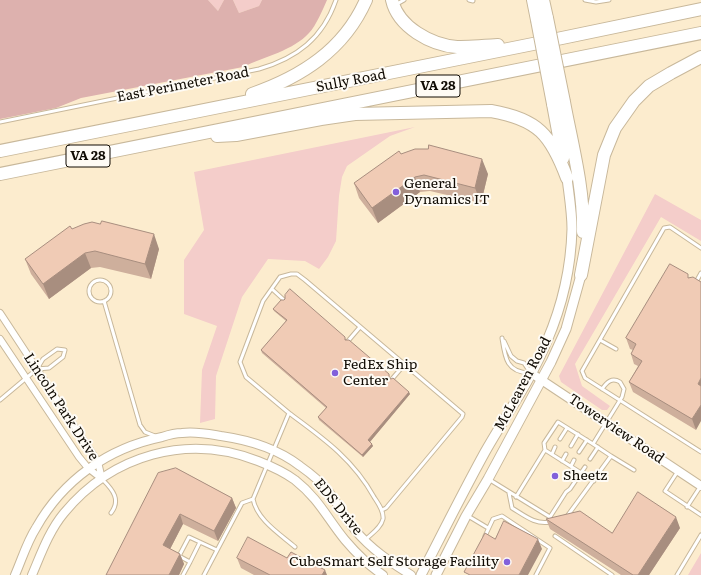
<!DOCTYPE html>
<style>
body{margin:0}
canvas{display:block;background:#fcecce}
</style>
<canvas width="701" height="575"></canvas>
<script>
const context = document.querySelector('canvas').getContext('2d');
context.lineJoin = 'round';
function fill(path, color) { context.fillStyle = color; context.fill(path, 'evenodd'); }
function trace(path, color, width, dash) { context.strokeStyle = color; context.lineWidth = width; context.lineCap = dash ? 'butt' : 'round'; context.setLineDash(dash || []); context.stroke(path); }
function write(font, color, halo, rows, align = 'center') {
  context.font = font + ' Literata,serif'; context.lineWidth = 4; context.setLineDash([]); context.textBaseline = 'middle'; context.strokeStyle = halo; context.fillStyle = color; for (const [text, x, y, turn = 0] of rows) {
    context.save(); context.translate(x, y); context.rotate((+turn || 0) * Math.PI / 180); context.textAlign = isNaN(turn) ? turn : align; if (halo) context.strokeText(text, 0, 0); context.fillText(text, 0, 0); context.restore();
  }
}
fill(new Path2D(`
 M208,0H224L218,11Z
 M233,0H262L259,6L239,13Z
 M415,127L390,136L347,166L342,177L339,196L336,241L328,257L319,269L305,261L268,259L242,297L216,376L215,419L200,423L202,370L217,326L184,314V260L204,230L194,172Z
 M655,194L701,220V241L661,217L575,364L582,386L610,406L607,410H602L561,382L559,376Z
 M701,553V575H688Z`), '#f4cdca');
fill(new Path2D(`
 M0,0H208L218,11L224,0H233L239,13L259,6L262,0H327C323,9 316,26 309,33C294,50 264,57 243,67L81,98L56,108L0,119Z`), '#ddb1ae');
const service = new Path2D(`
 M469,0L473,1
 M585,0L596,2L609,0
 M397,4L404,0
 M0,122L259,69C297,58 323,38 336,0
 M701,248L670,227L664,228L582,371L585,378L701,452
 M89 291a11 11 0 1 1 22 0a11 11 0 1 1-22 0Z
 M696,282L701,273
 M272,289L284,300
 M104,301L140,425L145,432L155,436
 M502,338C505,357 506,372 529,373
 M600,340L616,349
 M348,341L360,327
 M504,341L511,356L517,361L524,363L530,372
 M392,379L404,365
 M0,400L37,369L43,359L57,349L65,350L63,357L49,368L37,369
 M289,413L246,377L240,362L263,301L280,277L291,274H297L305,280L463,414L462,417L386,508L382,510
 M560,439L567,428
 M571,446L578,434
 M545,450L544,443L558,422L593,444
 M579,452L587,440
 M552,454L555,447
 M611,456L634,470
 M590,459L598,447
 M562,461L566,454
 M571,466L574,460
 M678,471L665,491L701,515
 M103,480C113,490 121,500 111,513
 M490,480L550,517L551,521
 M509,493L512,508C524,515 535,525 550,522
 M516,497L545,450L594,481
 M687,507L700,487
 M568,515L611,456L593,444L622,397L624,389L620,382C612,377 607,382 602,389
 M468,516L488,528
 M550,517L566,492L570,489L585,467
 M485,536L493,519L502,516L550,548L536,575
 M555,536L612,575
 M200,542L190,562L179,556L189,537L217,550
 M295,547C280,534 257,520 253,499L289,413C323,438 353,459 374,497C378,503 384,511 383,519C381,528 371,534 365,540
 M183,575L190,562
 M204,575L242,503L253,499
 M677,575L701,535`);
const minor = new Path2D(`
 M0,313L98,462L102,479
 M0,339L79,457L88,468L102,479`);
const tertiary = new Path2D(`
 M531,373L701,486
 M15,575C22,559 27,542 36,528C63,480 108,448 162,437C168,435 175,433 182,433C195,431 209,434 221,436C249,440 278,449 300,466C310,473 321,482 329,492C338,504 345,518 355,530C371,549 390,562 411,575
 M32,575C41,554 49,531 64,513C112,455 187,433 258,461C271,466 284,472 295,480C319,499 327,518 345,540C356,553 369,566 383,575`);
const secondary = new Path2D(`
 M421,575C442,534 463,492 485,452C506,415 531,380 547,341C562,306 571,267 572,229C572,212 569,195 567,178
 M436,575L466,516L488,479L551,362L566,329L581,275`);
const motorway = new Path2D(`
 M392,0C398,27 431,45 457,47C470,47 484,46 498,45
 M533,0L537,20
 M543,0L547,18
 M252,94C301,77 344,50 366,0
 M564,102C572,145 584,188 583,232
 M553,104L563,158
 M217,136L236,135L321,119L355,114L491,111C538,119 551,135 567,178
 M0,151L533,44L701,9
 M0,174L701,33
 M581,275L604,155L615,128L634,101L649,86L671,73L701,57`);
trace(service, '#c8b89b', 5);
trace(minor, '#c8b89b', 8);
trace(tertiary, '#c8b89b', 10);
trace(secondary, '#c8b89b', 11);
trace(motorway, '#c8b89b', 14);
trace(service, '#fff', 3);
trace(minor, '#fff', 6);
trace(tertiary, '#fff', 8);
trace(secondary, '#fff', 9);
trace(motorway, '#fff', 12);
const motorwayBridge = new Path2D(`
 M547,18L564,102
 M537,20L553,104`);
trace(motorwayBridge, '#c8b89b', 14, []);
trace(motorwayBridge, '#fff', 12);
fill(new Path2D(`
 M428,149L488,174L481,203L430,191L420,192L378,223L359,198L354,183L401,154Z
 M72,229L159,249L151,279L100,267L91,268L49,299L31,274L25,259Z
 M670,264L696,430L633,392L629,382L638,366L634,364L631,354L633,350L630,349L626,338Z
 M273,309L346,339V340L389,374L390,379L410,394L370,442L373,446L363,457L319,420L318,417L326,408L262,353L261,350L286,321L274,311Z
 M176,468L232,498L236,508L218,541L183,524L170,549L180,554L184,564L179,575H106Z
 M546,519L612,533L680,528L649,575H621L550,529Z
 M237,558H287L327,575H254L241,568Z`), '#ceaf9c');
fill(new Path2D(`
 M482,159L488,174L481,203L475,188Z
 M415,177L420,192L378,223L372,208Z
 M154,234L159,249L151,279L145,264Z
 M85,253L91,268L49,299L43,284Z
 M701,378V393L698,384Z
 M409,392L410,394L369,443L368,440Z
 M701,405V421L696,430L692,419Z
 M372,444L373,446L363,457L362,455Z
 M232,498L236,508L218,541L214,531Z
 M180,514L183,524L167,555L163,545Z
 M676,517L680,528L649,575H638Z
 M538,539L542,549L528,575H519Z
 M180,554L184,564L179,575H169Z
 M325,570L327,575H322Z`), '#a88e7f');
const building = new Path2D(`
 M429,145L482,159L475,188L424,175L415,177L372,208L354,183L399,151L401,154L415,149H428Z
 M102,221L154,234L145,264L95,251L85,253L43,284L25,259L70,226L72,229L84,224L92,222L100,224Z
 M670,264L688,274V278L693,277L701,282V378L698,384L701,386V405L692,419L629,382L642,361L631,354L636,344L626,338Z
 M290,289L345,337V340H349L389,374V378L391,379L393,378L409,392L368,440L372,444L362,455L318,417L327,407L261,350L287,320L273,309L281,300H284L285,299V295Z
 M176,468L232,498L214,531L180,514L163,545L180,554L169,575H106L158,473Z
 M638,492L676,517L638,575H633L546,519L580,511L612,533Z
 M504,521L538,539L519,575H470L464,572L485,533L495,539Z
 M248,537L287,558L291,552L325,570L322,575H270L237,558Z`);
fill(building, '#f0cbb5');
trace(building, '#a88e7f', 1);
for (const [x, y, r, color] of [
 [396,192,4,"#8260db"],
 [335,373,4,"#8260db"],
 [555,476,4,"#8260db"],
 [507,562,4,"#8260db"]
]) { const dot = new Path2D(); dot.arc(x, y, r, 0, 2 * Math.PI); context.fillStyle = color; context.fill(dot); trace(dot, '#fefbf5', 1.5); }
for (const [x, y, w] of [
 [438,86,44],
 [88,156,44]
]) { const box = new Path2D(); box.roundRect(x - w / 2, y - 11, w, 22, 3); context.fillStyle = '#fefbf5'; context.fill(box); trace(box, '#100b03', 1); }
write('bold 13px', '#100b03', null, [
 ["VA 28",438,86],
 ["VA 28",88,156]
]);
write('14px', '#100b03', '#fefbf5', [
 ["Sully Road",351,81,-11],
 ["East Perimeter Road",183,85,-11],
 ["McLearen Road",523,384,-62],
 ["Lincoln Park Drive",61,407,57],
 ["Towerview Road",616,429,34],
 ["EDS Drive",338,507,51]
]);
write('14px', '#100b03', '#fefbf5', [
 ["General",404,184],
 ["Dynamics IT",404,200],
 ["FedEx Ship",343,365],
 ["Center",343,381],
 ["Sheetz",563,476],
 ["CubeSmart Self Storage Facility",499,562,"right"]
], 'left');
</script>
